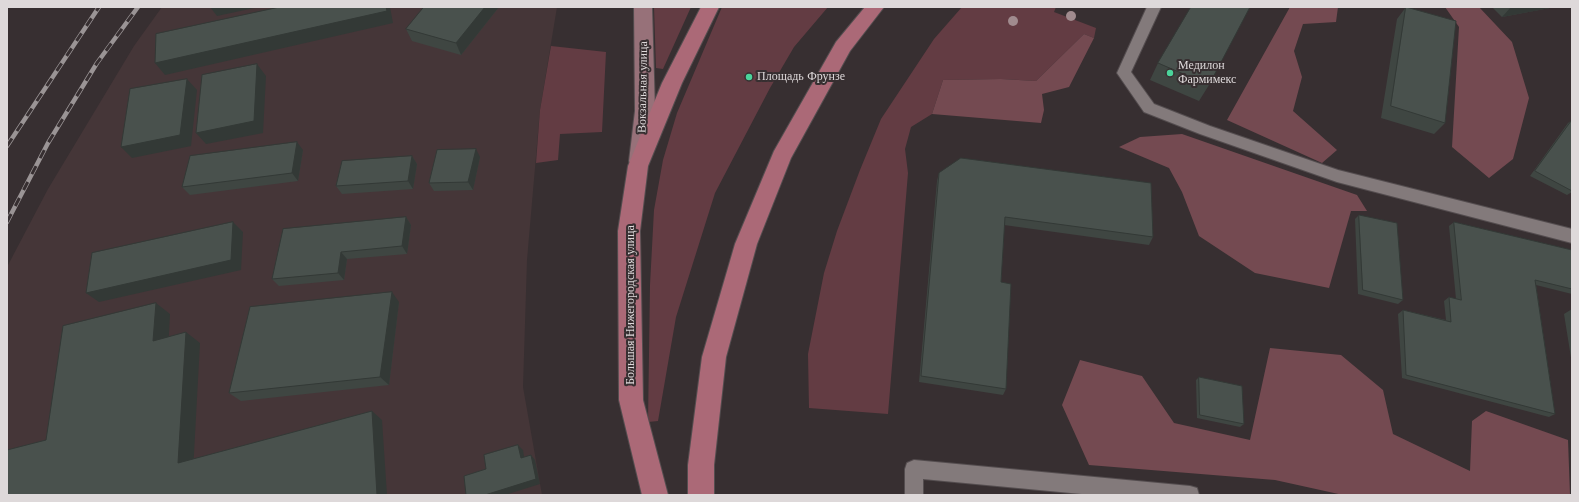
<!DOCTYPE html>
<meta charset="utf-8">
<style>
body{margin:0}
#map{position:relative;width:1579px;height:502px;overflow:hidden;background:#372f31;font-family:"Libre Baskerville",serif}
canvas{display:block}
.frame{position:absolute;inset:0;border:8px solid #ded9da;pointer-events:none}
</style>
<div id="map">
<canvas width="1579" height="502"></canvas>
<div class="frame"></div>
</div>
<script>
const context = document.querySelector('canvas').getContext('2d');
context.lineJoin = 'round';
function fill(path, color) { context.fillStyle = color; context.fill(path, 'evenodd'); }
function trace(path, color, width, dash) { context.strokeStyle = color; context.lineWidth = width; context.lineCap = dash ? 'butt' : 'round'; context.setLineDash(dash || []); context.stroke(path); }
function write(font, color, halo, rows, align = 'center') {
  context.font = font + ' "Libre Baskerville",serif'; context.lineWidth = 4; context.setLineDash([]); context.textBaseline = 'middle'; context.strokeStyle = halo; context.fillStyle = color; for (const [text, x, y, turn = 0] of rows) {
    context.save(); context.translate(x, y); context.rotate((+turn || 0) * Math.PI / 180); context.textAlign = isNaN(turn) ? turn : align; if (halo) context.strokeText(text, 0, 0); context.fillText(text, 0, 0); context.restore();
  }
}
fill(new Path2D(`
 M162,7H557L540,110L527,260L523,387L542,495H7V267L48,189L134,46Z`), '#453638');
fill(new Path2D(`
 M654,7H691L663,69L656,68Z
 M722,7H828L794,47L770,88L715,193L676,317L658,421L648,422L650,285L654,210L663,160L677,113Z
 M962,7H1056L1054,12L1096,28L1094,38L1084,34L1036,81L1001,79L943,80L932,114L911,127L905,149L908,173L888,414L809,408L808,354L824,273L837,231L860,170L881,119L934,39Z
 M551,46L606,52L602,132L560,134L558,160L536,163L540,110Z`), '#633c43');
fill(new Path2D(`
 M1290,7H1338L1336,22L1303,24L1294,51L1302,77L1293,111L1337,150L1322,163L1227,120Z
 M1445,7H1479L1512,42L1529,98L1513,159L1489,178L1452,147L1459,27Z
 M1084,34L1094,38L1069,87L1042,94L1044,110L1041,123L932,114L943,80L1001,79L1036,81Z
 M1182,134L1357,195L1367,211H1351L1329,288L1255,273L1199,236L1182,192L1169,168L1119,147L1140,137Z
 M1270,348L1341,355L1383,390L1393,434L1470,471L1472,421L1486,411L1568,440L1570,495H1343L1275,480L1089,465L1062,405L1080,360L1142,376L1174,423L1250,440Z`), '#744a51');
const lane = new Path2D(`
 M1147,7H1161L1131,72L1154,104L1210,126L1338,170L1572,229V243L1337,182L1200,134L1144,112L1117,73Z
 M914,460L1190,486L1197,488L1199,495H1092L923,479V495H905V469L907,463Z`);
const secondary = new Path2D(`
 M634,7H652L655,111L649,161L646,167L639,169L632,167L629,161L635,111Z`);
const primary = new Path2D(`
 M701,7H719L682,83L648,166L640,231L643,400L668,495H642L619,400L618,231L628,166L662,83Z
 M865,7H884L850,51L791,158L757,244L726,357L714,465V495H688V465L702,357L735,244L774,151L836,42Z`);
trace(lane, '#544d4f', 2);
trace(secondary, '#544d4f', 2);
trace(primary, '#544d4f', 2);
fill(lane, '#837a7b');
fill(secondary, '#977179');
fill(primary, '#ab6977');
const rail = new Path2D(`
 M7,146L99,7
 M7,222L48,143L97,63L138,7`);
trace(rail, '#9a9495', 4.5);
trace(rail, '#372f31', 3, [9]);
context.fillStyle = '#a08b8e';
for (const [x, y] of [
 [1071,16],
 [1013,21]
]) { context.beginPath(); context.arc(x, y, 5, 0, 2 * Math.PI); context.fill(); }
fill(new Path2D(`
 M499,7L461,55L412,41L406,29Z
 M1406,7L1445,123L1434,134L1381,118L1397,19Z
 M1492,7H1555L1502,17Z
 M1158,63L1209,85L1199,101L1150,80Z
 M1572,120V192L1567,195L1530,176L1568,123Z
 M303,150L298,181L190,195L182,187Z
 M412,156L417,164L413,189L342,194L336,186Z
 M480,157L473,190L434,191L429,183Z
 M939,173L1153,237L1149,245L1004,225L1001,282L1006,389L1003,395L919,382L937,181Z
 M1359,215L1403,300L1398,304L1358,294L1355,219Z
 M406,217L411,225L407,254L347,259L344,280L279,286L272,279Z
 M1454,222L1572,250V294L1536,285L1555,414L1549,417L1402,378L1398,314L1403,310L1446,320L1444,301L1449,297L1456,299L1449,226Z
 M399,302L389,385L241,401L229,393Z
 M1572,309V364L1564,314Z
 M1199,377L1244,424L1240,427L1197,418L1196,380Z`), '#3f4642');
fill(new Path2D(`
 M210,7H259L217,16Z
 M386,7H390L393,23L165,75L155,63Z
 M485,7H499L461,55L456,43Z
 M1511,7H1555L1502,17Z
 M257,64L266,76L263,133L206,144L196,133Z
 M187,79L197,90L191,146L132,158L121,147Z
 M297,142L303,150L298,181L292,173Z
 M476,149L480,157L473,190L468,182Z
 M412,156L417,164L413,189L408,181Z
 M406,217L411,225L407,254L402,246Z
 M233,222L243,232L241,270L99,302L86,293Z
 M341,252L347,259L344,280L338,273Z
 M392,292L399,302L389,385L380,377Z
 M156,303L170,314L168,351L153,341Z
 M186,332L200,343L193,472L178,463Z
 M372,411L382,420L387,495H377Z
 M518,445L523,450L525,463L521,458Z
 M531,455L535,460L540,484L505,495H485Z`), '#333936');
const building = new Path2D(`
 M280,7H386L387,11L155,63L156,34Z
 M424,7H485L456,43L406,29Z
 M1191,7H1250L1209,85L1158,63Z
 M1406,7L1456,21L1445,123L1391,106Z
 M257,64L254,121L196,133L202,75Z
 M187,79L180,135L121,147L130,89Z
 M1572,120V191L1535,171Z
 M297,142L292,173L182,187L190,156Z
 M476,149L468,182L429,183L437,150Z
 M412,156L408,181L336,186L342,161Z
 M961,158L1151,183L1153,237L1005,217L1001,282L1011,284L1006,389L921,376L939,173Z
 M1359,215L1397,223L1403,300L1363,290Z
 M406,217L402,246L341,252L338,273L272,279L283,229Z
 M233,222L231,260L86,293L92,253Z
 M1454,222L1572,250V289L1535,280L1555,414L1406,375L1403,310L1451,322L1449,297L1461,300Z
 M392,292L380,377L229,393L250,307Z
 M156,303L153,341L186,332L178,463L372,411L377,495H7V450L46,440L63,326Z
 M1199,377L1242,386L1244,424L1200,415Z
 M518,445L521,458L531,455L536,479L485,495H466L464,476L486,469L484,455Z`);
fill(building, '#49514d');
trace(building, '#333936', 1);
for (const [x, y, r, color] of [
 [1170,73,4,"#4bd49b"],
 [749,77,4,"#4bd49b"]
]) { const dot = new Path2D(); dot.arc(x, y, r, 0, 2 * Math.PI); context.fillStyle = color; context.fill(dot); trace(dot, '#372f31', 1.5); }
write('12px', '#ded9da', '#372f31', [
 ["Медилон",1178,66],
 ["Фармимекс",1178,80],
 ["Площадь Фрунзе",757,77]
], 'left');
write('12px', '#ded9da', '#372f31', [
 ["Вокзальная улица",643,87,-89],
 ["Большая Нижегородская улица",631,305,-90]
]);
</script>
